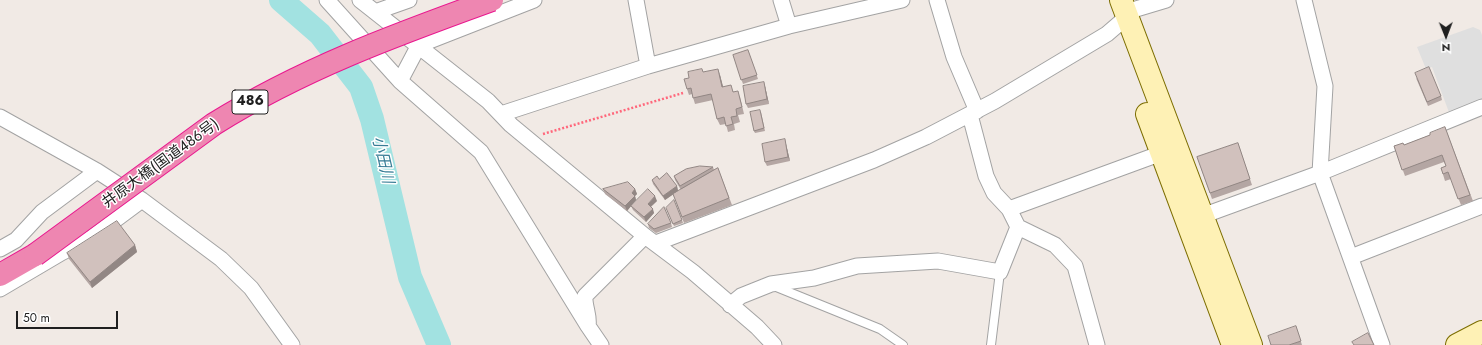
<!DOCTYPE html>
<meta charset="utf-8">
<style>
body{margin:0}
#map{position:relative;width:1482px;height:345px;overflow:hidden;background:#f1eae5;font-family:Jost,sans-serif}
canvas{display:block}
.north{position:absolute;left:1426px;top:16px;width:40px;height:40px;-webkit-text-stroke:3px #fff;paint-order:stroke;rotate:179deg;font-size:11px;font-weight:700;line-height:16px;text-align:center;color:#1f1f1f}
.north::after{content:'';display:block;margin:auto;width:14px;height:18px;background:#1f1f1f;clip-path:polygon(50% 0,100% 100%,50% 72%,0 100%)}
.scale{position:absolute;left:16px;top:311px;width:102px;height:18px;box-sizing:border-box;border:2px solid #1f1f1f;border-top:0;padding-left:5px;font-size:12px;line-height:14px;white-space:nowrap;color:#1f1f1f;-webkit-text-stroke:3px #fff;paint-order:stroke}
</style>
<div id="map">
<canvas width="1482" height="345"></canvas>
<div class="north">N</div>
<div class="scale">50 m</div>
</div>
<script>
const context = document.querySelector('canvas').getContext('2d');
context.lineJoin = 'round';
function fill(path, color) { context.fillStyle = color; context.fill(path, 'evenodd'); }
function trace(path, color, width, dash) { context.strokeStyle = color; context.lineWidth = width; context.lineCap = dash ? 'butt' : 'round'; context.setLineDash(dash || []); context.stroke(path); }
function write(font, color, halo, rows, align = 'center') {
  context.font = font + ' Jost,"Noto Sans JP",sans-serif'; context.lineWidth = 3; context.setLineDash([]); context.textBaseline = 'middle'; context.strokeStyle = halo; context.fillStyle = color; for (const [text, x, y, turn = 0] of rows) {
    context.save(); context.translate(x, y); context.rotate((+turn || 0) * Math.PI / 180); context.textAlign = isNaN(turn) ? turn : align; if (halo) context.strokeText(text, 0, 0); context.fillText(text, 0, 0); context.restore();
  }
}
fill(new Path2D(`
 M1473,27L1480,30L1482,35V101L1450,115L1432,67L1426,69L1417,47Z`), '#dfdfdf');
trace(new Path2D(`
 M281,0L320,34L361,87L372,119L410,277L439,345`), '#a2e2e1', 24);
const lane = new Path2D(`
 M774,286L880,329L903,345
 M991,345L1000,272`);
const street = new Path2D(`
 M327,0L400,81L481,152L588,326
 M360,0L488,101L511,125L645,236L693,272L757,327L774,345
 M636,0L648,66
 M781,0L789,26
 M937,0L954,57L977,111
 M1304,0L1325,86L1320,173L1382,345
 M375,12L409,0
 M400,81L419,45L534,0
 M501,114L648,66L789,26L902,0
 M970,115L986,176L994,193L1009,209L1018,227L1055,245L1075,266L1097,345
 M0,117L97,171L142,200L221,259L251,288L292,345
 M1009,209L1170,150
 M1202,216L1320,173L1482,107
 M656,243L874,160L926,137L995,101L1107,34L1136,9L1166,0
 M0,249L16,240L42,212L97,171
 M1351,257L1482,206
 M0,289L61,253L91,238L142,200
 M730,305L741,296L771,284L814,278L857,266L938,261L1000,272L1018,227
 M601,345L588,326C590,316 584,306 585,296L645,236`);
const secondary = new Path2D(`
 M1121,0L1251,345
 M1147,114L1233,345
 M1457,345L1482,332`);
const highway = new Path2D(`
 M0,275L35,255`);
trace(lane, '#a3a3a3', 10);
trace(street, '#a3a3a3', 17);
trace(secondary, '#7c6d00', 24);
trace(highway, '#e9178f', 24);
trace(new Path2D(`
 M543,134L683,93`), '#ff677b', 2.5, [2, 2]);
trace(lane, '#fff', 8);
trace(street, '#fff', 15);
trace(secondary, '#fef1b5', 22);
trace(highway, '#ee86b1', 22);
const highwayBridge = new Path2D(`
 M35,255L214,124C302,69 395,35 492,0`);
trace(highwayBridge, '#e9178f', 24, []);
trace(highwayBridge, '#ee86b1', 22);
fill(new Path2D(`
 M748,50L758,79L743,84L733,55Z
 M703,72L720,75L723,87L734,92L740,97L744,114L738,115L740,122L734,124L735,130L728,132L726,124L720,125L717,119L713,100L695,104L692,94L689,95L687,89L689,78Z
 M1416,78L1441,96L1442,100L1428,106Z
 M765,86L769,104L748,108L746,104Z
 M761,112L765,131L755,133L754,131Z
 M1445,127L1473,201L1461,205L1451,179L1445,181L1441,168L1446,166L1444,162L1405,176L1394,146L1404,145L1430,135Z
 M1238,143L1252,185L1212,199L1197,157Z
 M786,144L790,161L767,166L765,162Z
 M713,167L714,170L718,168L732,205L684,223L673,194L681,190L675,180L674,176Z
 M652,180L677,186L678,191L665,200L653,184Z
 M603,189H635L637,194L635,196L636,200L627,211L605,194Z
 M657,201L651,207L654,213L646,222L633,210L631,206Z
 M667,210L682,220L683,223L674,226Z
 M671,223L672,227L656,233L649,228L648,224Z
 M135,245L137,252L92,288L69,259L67,253Z
 M1296,326L1302,345H1271Z`), '#b4a6a3');
fill(new Path2D(`
 M718,69L720,75L725,94L722,87Z
 M764,82L765,86L769,104L767,99Z
 M785,139L786,144L790,161L788,157Z
 M677,186L678,191L665,200L663,196Z
 M635,189L637,194L635,196L636,200L627,211L625,206L632,193Z
 M655,196L657,201L649,208L648,204Z
 M653,209L654,213L646,222L644,217Z
 M135,245L137,252L92,288L90,282Z`), '#928784');
const building = new Path2D(`
 M748,50L757,75L741,80L733,55Z
 M1429,67L1441,96L1427,102L1415,73Z
 M702,69L703,72L718,69L722,87L731,85L733,92L738,91L742,107L736,109L737,116L731,117L733,124L726,126L724,117L717,119L711,94L693,98L691,88L687,89L684,79L689,78L688,72Z
 M764,82L767,99L746,104L743,86Z
 M760,110L764,128L754,131L750,112Z
 M1445,127L1470,195L1458,199L1448,172L1443,174L1441,168L1446,166L1442,155L1402,170L1394,146L1403,143L1404,145L1430,135V133Z
 M785,139L788,157L765,162L762,144Z
 M1238,143L1250,179L1210,193L1197,157Z
 M700,166L713,167L680,186L674,176L686,169Z
 M718,168L729,198L682,217L673,194Z
 M667,173L677,186L663,196L652,180L657,176L659,179Z
 M628,182L635,189L632,193L635,196L625,206L603,189Z
 M648,189L655,196L648,204L653,209L644,217L631,206Z
 M674,200L682,220L673,224L666,208Z
 M664,207L671,223L654,229L648,224Z
 M117,221L135,245L90,282L67,253Z
 M1296,326L1301,341L1289,345H1271L1268,336Z
 M1368,333L1374,345H1354L1352,342Z`);
fill(building, '#d1c1bd');
trace(building, '#928784', 1);
for (const [x, y, w] of [
 [250,102,36]
]) { const box = new Path2D(); box.roundRect(x - w / 2, y - 12, w, 24, 3); context.fillStyle = '#fff'; context.fill(box); trace(box, '#1f1f1f', 1); }
write('bold 14px', '#1f1f1f', null, [
 ["486",250,102]
]);
write('15px', '#1f1f1f', '#fff', [
 ["井原大橋(国道486号)",161,164,-36]
]);
write('italic 16px', '#397d96', '#fff', [
 ["小田川",382,160,77]
]);
</script>
